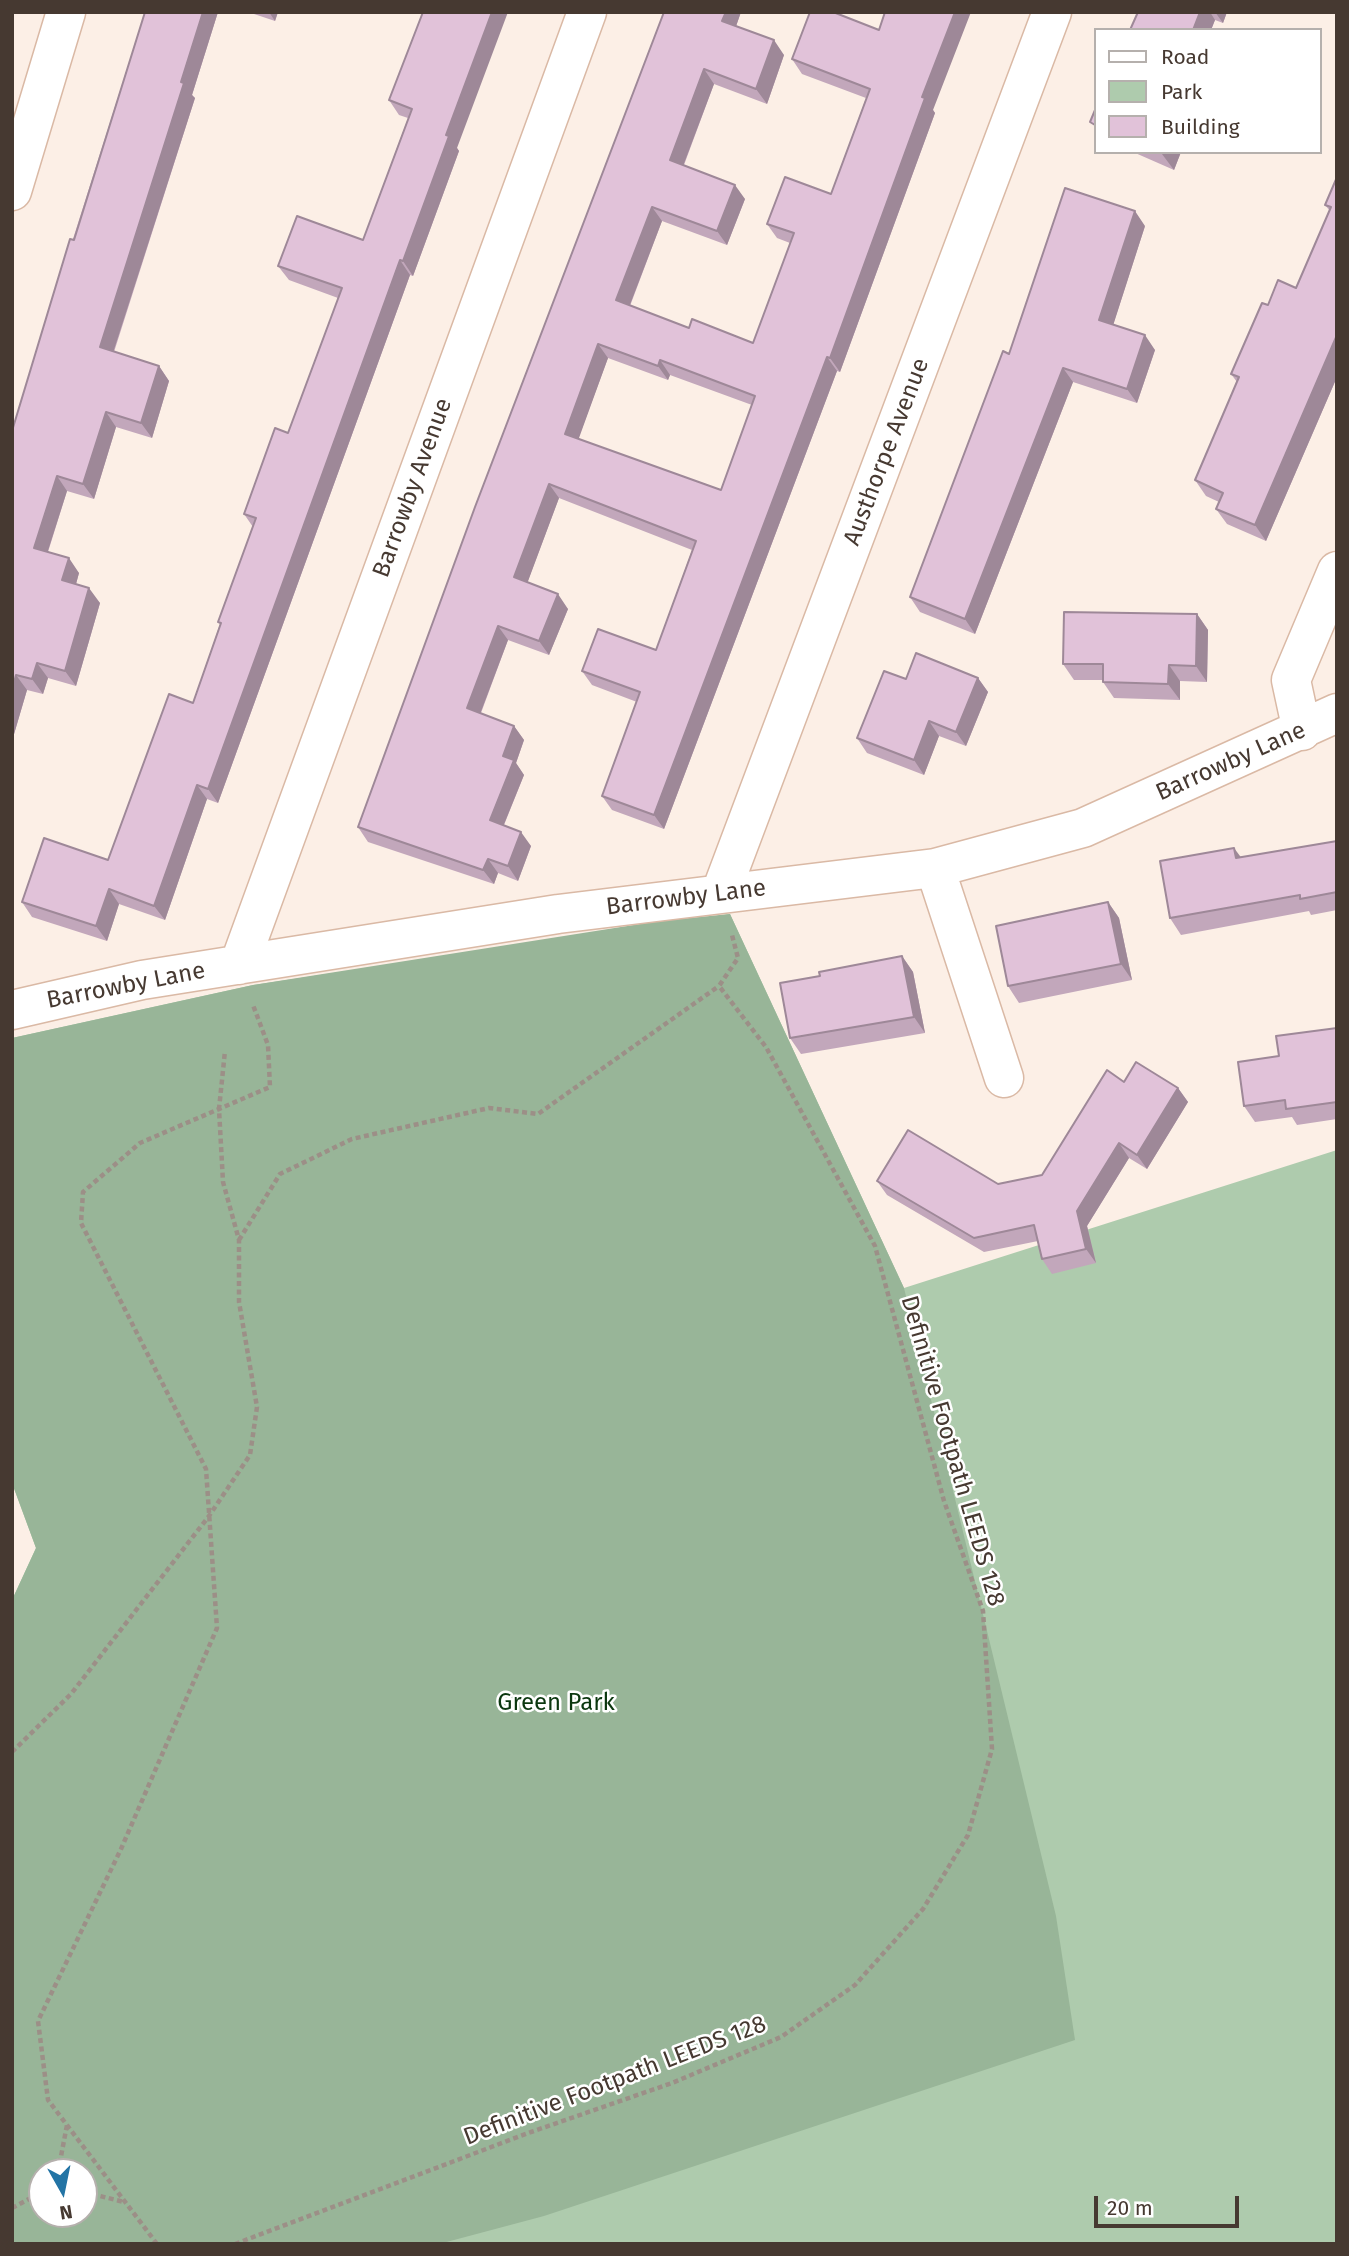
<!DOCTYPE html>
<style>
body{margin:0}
#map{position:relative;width:1349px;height:2256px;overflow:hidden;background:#fcefe6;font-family:"Fira Sans",sans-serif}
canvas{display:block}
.frame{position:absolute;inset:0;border:14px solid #463931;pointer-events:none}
.legend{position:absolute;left:1094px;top:28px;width:228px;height:126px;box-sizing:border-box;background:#fff;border:2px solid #b5b0ad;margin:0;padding:9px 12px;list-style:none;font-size:21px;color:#463931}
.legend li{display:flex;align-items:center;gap:14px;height:35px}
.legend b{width:35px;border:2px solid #b5b0ad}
.north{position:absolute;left:28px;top:2158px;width:70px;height:70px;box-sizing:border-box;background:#fff;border:2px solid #b5b0ad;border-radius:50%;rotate:171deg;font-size:19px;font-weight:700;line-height:28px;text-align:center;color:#463931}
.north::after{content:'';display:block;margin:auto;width:24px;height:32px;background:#2374a5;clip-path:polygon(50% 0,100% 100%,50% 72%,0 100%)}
.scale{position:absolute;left:1094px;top:2196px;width:145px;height:32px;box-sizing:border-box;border:4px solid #463931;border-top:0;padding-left:9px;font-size:21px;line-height:24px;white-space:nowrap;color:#463931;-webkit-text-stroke:5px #fff;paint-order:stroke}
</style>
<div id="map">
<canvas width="1349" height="2256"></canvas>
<div class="frame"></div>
<ul class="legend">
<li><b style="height:9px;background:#fff"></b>Road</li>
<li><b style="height:19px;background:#aecbad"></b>Park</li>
<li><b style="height:19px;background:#e1c2d9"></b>Building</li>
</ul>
<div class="north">N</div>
<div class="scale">20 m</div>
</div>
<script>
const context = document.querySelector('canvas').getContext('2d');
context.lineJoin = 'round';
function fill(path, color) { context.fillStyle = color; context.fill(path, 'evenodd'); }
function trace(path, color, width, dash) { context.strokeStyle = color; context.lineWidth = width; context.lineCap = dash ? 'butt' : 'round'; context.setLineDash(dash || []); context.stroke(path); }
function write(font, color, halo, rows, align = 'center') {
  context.font = font + ' "Fira Sans",sans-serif'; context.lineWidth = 5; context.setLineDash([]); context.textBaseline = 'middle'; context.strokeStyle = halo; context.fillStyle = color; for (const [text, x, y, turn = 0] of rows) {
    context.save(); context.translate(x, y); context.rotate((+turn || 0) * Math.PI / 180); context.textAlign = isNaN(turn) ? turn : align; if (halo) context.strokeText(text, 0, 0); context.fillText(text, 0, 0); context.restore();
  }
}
fill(new Path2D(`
 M730,914L904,1288L1337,1150V2244H12V1600L36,1548L12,1483V1038L253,985ZM42,2172H84V2214H42Z`), '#aecbad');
fill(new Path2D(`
 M730,914L904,1288L1056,1916L1075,2040L544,2216L439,2244H12V1600L36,1548L12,1483V1038L253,985L659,921ZM42,2172H84V2214H42Z`), '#98b598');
const minor = new Path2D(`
 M12,191L66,12
 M1302,731L1291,680L1337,571
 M935,868L1004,1078
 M721,892L1052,12
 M239,965L587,12
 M12,1010L142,980L558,914L935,868L1083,828L1337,713`);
trace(minor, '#dab9a5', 41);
trace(new Path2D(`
 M239,1240L280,1174L352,1139L489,1108L538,1114L719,986
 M12,1752L71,1694L209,1516L250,1455L257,1407L239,1302V1240L223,1182L219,1109L225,1051
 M58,2172L67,2125
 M84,2192L124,2202
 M12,2208L42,2192
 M157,2244L48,2100L38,2021L121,1849L217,1628L206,1469L81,1223L83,1192L140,1143L270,1087L268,1045L253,1005
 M235,2244L531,2132L672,2083L781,2037L855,1985L923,1909L968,1835L992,1749L983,1611L944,1501L875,1246L766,1047L719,986L738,958L732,935`), '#9c8f87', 4.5, [5, 3.5]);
trace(minor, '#fff', 38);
fill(new Path2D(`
 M145,12H218L192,95L195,98L114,352L159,366L169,381L152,438L116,427L94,499L67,491L48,552L79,573L76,584L100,603L76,686L48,678L43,694L27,690L12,741V431Z
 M248,12H278L275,21Z
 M423,12L457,148L459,151L413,276L410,275L218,803L207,799L165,920L119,904L107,941L32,917L22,902L108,860L193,703L220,624L218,622L253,527L244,514L288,433L338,298L289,280L278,266L363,240L408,118L399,115L389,100Z
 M664,12H741L736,26L784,55L767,104L714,84L684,165L745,199L727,245L662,221L630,306L689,328L753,343L790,243L777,238L767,224L831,194L866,98L802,74L792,59L933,110L935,113L840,372L837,371L664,829L612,810L602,796L637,702L592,685L582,671L656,650L692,550L559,498L527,583L568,609L549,655L508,640L481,713L514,726L524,740L516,763L524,775L504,825L531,846L518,881L498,873L494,884L368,842L358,827ZM608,358L668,380L670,375L752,405L721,490L578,439Z
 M1138,12H1227L1223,23L1215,20L1211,30H1130Z
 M1133,152H1181L1174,170Z
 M1337,177V377L1266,541L1227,524L1216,509L1219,502L1206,496L1195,480L1237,382L1231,374L1268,305L1296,288L1330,211L1325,205Z
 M1145,226L1113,325L1155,350L1137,403L1073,382L975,634L920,612L910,597L1009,354Z
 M1197,614L1208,630L1207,682L1180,681V700L1114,698L1103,682V680H1074L1063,664Z
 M978,678L988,692L966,746L939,736L924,775L867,753L857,738Z
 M1337,841V910L1311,915L1309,911L1181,935L1170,918L1241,858Z
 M1108,902L1119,918L1132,980L1019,1003L1008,986Z
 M902,956L913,972L925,1033L801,1054L790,1038L820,976Z
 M1337,1028V1119L1297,1125L1292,1117L1255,1122L1244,1106L1279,1056Z
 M1124,1082L1178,1088L1188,1102L1147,1169L1129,1158L1087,1226L1096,1263L1052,1274L1042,1259L1038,1241L984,1252L887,1195L877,1181L998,1184L1042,1175Z`), '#c2a7bb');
fill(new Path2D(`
 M203,12H218L192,95L195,98L110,362L100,347Z
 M269,12H278L275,21Z
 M492,12H508L457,148L459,151L413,276L403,261L446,135Z
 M726,12H741L733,35L722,21Z
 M955,12H971L933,110L935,113L840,372L830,358L922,97Z
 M1200,12H1210L1215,20L1211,30H1193Z
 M1215,12H1227L1223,23Z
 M774,40L784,55L767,104L756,89Z
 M704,69L714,84L680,174L670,160Z
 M1163,152H1181L1174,170L1162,154Z
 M735,185L745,199L727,245L717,231Z
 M652,207L662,221L626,315L616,300Z
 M1135,211L1145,226L1110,335L1099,320Z
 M400,260L410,275L218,803L208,789Z
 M1145,335L1155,350L1137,403L1127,389Z
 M1337,335V377L1266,541L1255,525Z
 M598,344L608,358L575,449L565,434Z
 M827,357L837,371L664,829L654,815Z
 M660,360L670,375L668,380L658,366Z
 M159,366L169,381L152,438L141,423Z
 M1063,368L1073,382L975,634L965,619Z
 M106,412L116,427L94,499L83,484Z
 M57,476L67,491L44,563L34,548Z
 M549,484L559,498L524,592L514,577Z
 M69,558L79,573L73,595L62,580Z
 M89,588L100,603L76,686L65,671Z
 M558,594L568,609L549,655L539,641Z
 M1197,614L1208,630L1207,682L1196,666Z
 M498,626L508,640L477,722L467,708Z
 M37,663L48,678L43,694L32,679Z
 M1169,665L1180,681V700L1168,684Z
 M16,675L27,690L12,741V690Z
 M978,678L988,692L966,746L956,732Z
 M929,721L939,736L924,775L914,760Z
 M514,726L524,740L516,763L524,775L500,834L490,820L503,756Z
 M197,785L207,799L165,920L154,906Z
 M521,832L531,846L518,881L508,866Z
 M1234,848L1246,864L1236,858Z
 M488,859L498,873L494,884L483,870Z
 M109,889L119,904L107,941L96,926Z
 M1108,902L1119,918L1132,980L1121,964Z
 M902,956L913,972L925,1033L914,1017Z
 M1178,1088L1188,1102L1147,1169L1137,1155Z
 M1119,1143L1129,1158L1087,1226L1096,1263L1086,1249L1077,1211Z`), '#9e8898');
const building = new Path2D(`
 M145,12H203L181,82L184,83L100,347L159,366L141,423L106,412L83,484L57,476L34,548L69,558L62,580L89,588L65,671L37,663L32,679L16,675L12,690V431L70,239L74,240Z
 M423,12H492L446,135L449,136L403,261L400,260L208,789L197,785L154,906L109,889L96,926L22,902L44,838L108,860L169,694L193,703L221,623L218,622L256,518L244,514L275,428L288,433L342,288L278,266L297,216L363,240L412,109L389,100Z
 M664,12H726L722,21L774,40L756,89L704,69L670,160L735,185L717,231L652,207L616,300L689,328L692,319L753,343L794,233L767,224L785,177L831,194L870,89L792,59L810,12H833L879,30L885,12H955L922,97L925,98L830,358L827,357L654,815L602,796L640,692L582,671L598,629L656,650L696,541L549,484L514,577L558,594L539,641L498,626L467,708L514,726L503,756L514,760L490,820L521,832L508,866L488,859L483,870L358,827L475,507ZM598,344L658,366L660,360L755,396L721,490L565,434Z
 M1138,12H1200L1193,30H1130Z
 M1095,110V125L1090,122Z
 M1337,177V335L1255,525L1216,509L1223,493L1195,480L1239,377L1231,374L1262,303L1268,305L1278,280L1296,288L1331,207L1325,205Z
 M1065,188L1135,211L1099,320L1145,335L1127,389L1063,368L965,619L910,597L1003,351L1009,354Z
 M1064,612L1197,614L1196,666L1169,665L1168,684L1103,682V664H1063Z
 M916,653L978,678L956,732L929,721L914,760L857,738L884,671L906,679Z
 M1337,841V892L1300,899V895L1170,918L1160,861L1234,848L1236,858Z
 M1108,902L1121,964L1008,986L996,926Z
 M902,956L914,1017L790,1038L780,983L820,976L819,972Z
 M1337,1028V1102L1286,1109L1285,1100L1244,1106L1238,1062L1279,1056L1276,1036Z
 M1136,1062L1178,1088L1137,1155L1119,1143L1077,1211L1086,1249L1042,1259L1034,1225L974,1238L877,1181L908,1130L998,1184L1042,1175L1107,1070L1124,1082Z`);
fill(building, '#e1c2d9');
trace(building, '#9e8898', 2);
write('24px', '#463931', '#fff', [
 ["Austhorpe Avenue",887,452,-69],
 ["Barrowby Avenue",413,488,-70],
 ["Barrowby Lane",1231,762,-24],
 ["Barrowby Lane",686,898,-7],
 ["Barrowby Lane",126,986,-11],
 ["Definitive Footpath LEEDS 128",952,1451,74],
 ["Definitive Footpath LEEDS 128",615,2081,-21]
]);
write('24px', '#0b370f', '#fff', [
 ["Green Park",556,1703]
]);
</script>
